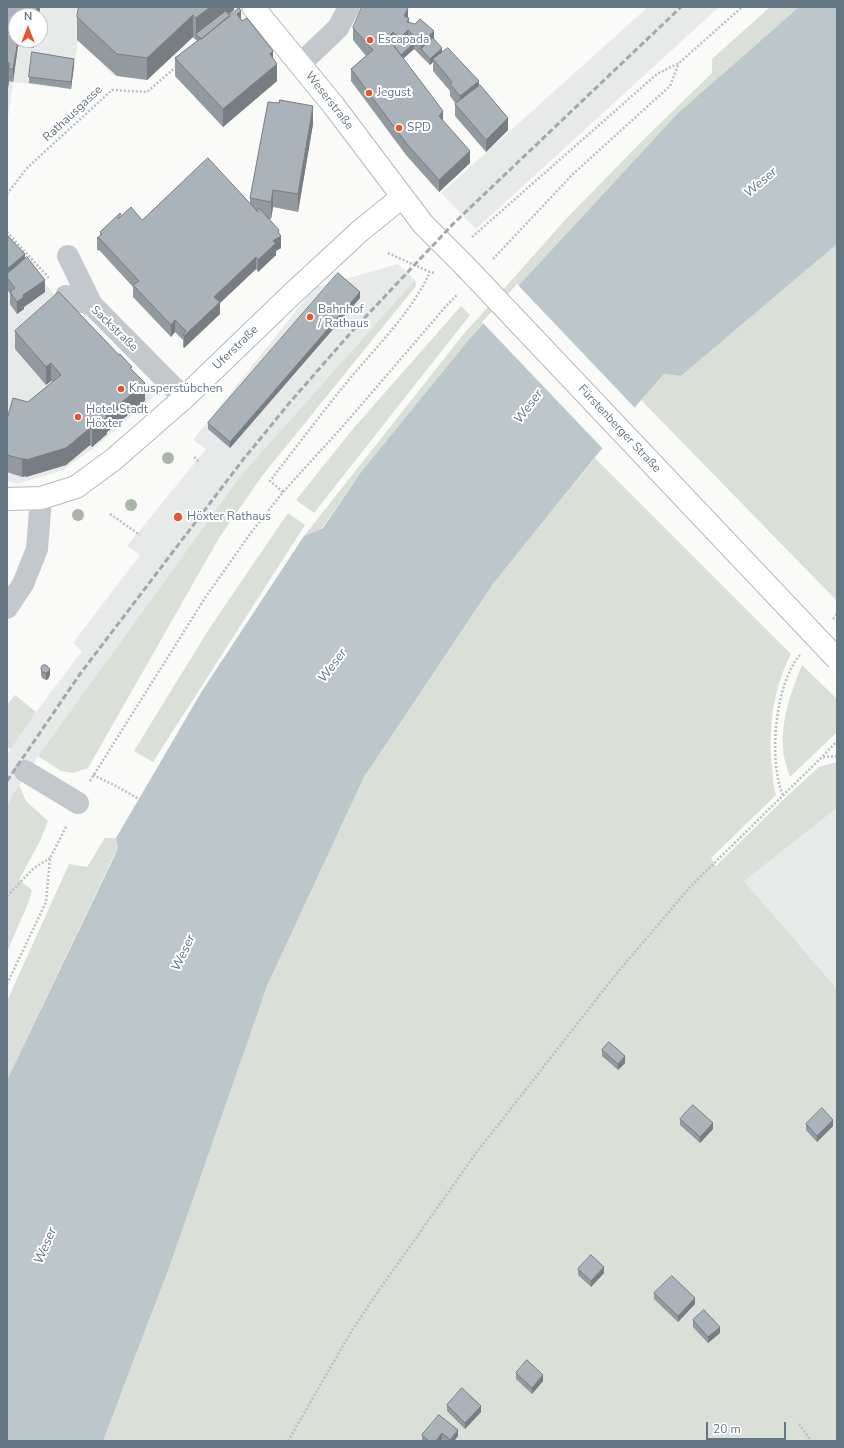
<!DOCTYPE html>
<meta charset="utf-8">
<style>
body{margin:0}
#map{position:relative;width:844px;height:1448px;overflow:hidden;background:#fafaf8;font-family:"Nunito Sans",sans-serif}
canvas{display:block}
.frame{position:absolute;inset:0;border:8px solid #657683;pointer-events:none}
.north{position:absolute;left:8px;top:8px;width:40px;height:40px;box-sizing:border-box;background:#fff;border:1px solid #c1c8cd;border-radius:50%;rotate:0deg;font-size:11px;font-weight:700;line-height:16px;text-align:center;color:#657683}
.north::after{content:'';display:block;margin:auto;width:14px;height:18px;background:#e4572e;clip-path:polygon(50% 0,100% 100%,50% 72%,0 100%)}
.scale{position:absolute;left:706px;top:1422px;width:80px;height:18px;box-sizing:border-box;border:2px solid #657683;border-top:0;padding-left:5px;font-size:12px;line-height:14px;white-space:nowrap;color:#657683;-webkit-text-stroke:3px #fff;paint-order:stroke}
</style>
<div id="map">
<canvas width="844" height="1448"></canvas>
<div class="frame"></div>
<div class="north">N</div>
<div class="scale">20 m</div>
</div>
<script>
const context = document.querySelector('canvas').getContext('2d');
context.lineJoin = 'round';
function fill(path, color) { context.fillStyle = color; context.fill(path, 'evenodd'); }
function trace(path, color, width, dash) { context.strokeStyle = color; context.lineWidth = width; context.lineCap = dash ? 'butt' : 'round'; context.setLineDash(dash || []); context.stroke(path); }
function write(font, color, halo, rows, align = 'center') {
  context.font = font + ' "Nunito Sans",sans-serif'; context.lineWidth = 4; context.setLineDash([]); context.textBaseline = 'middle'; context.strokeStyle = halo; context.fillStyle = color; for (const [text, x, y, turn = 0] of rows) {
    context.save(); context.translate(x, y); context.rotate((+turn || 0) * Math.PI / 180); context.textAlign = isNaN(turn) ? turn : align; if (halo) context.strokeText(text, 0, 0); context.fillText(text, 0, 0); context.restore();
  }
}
fill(new Path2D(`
 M7,7H231L234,10L196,40L193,37L147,79L114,76L78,40L71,89L13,82L7,125ZM16,16H40V40H16Z
 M648,7H719L476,229L441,193Z
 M7,243L17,251L56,296L154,396L98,445L63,470L17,484L7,481Z
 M398,264L415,280L242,474L38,756L7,805V755L36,712L82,651L73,643L140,555L127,546L206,449L193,440L314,288Z
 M837,808V989L744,881Z`), '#e8e9e9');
fill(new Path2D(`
 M770,7H799L678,113L471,337L361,472L322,528L304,536L462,336L565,220L644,139L712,73V59Z
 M837,244V601L641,400L664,374L681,376Z
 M415,280L416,286L262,476L219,538L88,768L73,773L61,771L38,756L242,474Z
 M461,306L470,315L314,513L296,500L352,430Z
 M595,458L791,654C773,689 768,728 772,767C773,776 773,786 776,795L711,858L716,866L786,797L819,767L837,762V808L744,881L837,989V1441H103L169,1268L267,986L364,777L493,584Z
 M288,513L305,525L153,762L134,751L209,629Z
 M802,665L837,699V732L790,777C787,767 783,757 783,747C781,720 792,689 802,665Z
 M15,695L36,712L11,749L7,747V705Z
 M19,785L26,801L48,821L40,841L19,880L32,890L29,901L7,952V805Z
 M105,838H116L118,847L7,1080V1001L69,864L87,867Z`), '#dadfd7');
fill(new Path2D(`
 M799,7H837V244L681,376L664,374L641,400L493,584L364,777L267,986L169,1268L103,1441H7V1080L115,855L118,847L116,838L202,691L304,536L323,528L361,472L471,337L678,113Z`), '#bbc7cb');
fill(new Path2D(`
 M517,284L636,409L604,450L482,322Z`), '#fafaf8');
const major = new Path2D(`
 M253,7L334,106L423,224L465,266
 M7,499L41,498L76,487L113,460L184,398L292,294L360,231L402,197`);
trace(major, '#b5babe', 24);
trace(new Path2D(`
 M7,194L27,168L112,90L147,92L177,66
 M7,232L49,278
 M472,237L657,74L679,63L742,7
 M388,253L430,272L435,273
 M493,259L573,174L670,86L679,63
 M194,457L199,462
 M283,492L270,481C297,446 324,410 352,376C380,343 412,311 430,272
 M110,514L140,535
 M833,619L837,614
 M823,757L837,756
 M93,775L116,786L139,799
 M90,781L205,598L250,534L283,492L344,425L447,305L458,294
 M783,795C768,761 775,683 800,655
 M7,896L34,868L50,858
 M7,984L46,902L50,858L67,825
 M799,1424L811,1441
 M288,1441L351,1332L377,1293L476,1153L617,973L690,887L822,757L837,741`), '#bbbfc2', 2.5, [2, 2]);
trace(new Path2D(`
 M300,64L338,28L349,7
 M68,256L92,305
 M66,296L92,305L184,398
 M7,608L23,584L37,549L41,498
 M25,771L78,803`), '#c3c8cc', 22);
trace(major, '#fff', 22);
trace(new Path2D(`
 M7,781L80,674L242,461L291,401L355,328L454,223L681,7`), '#a2aab0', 3, [6, 3]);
const majorBridge = new Path2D(`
 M465,266L837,659`);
trace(majorBridge, '#b5babe', 24, []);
trace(majorBridge, '#fff', 22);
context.fillStyle = '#aab4a7';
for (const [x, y] of [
 [168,458],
 [131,505],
 [78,515]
]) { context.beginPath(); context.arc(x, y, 6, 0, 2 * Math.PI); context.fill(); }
fill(new Path2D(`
 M7,7H40L39,16H16V40H35L34,48L18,46L13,82L9,81L8,88V106L7,113Z
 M234,7V10L229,15L230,16L241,19L273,59L277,81L223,127L175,76V58L197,41L193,37L147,80L117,76L77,40V17Z
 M408,17L409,22L434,39L442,52L479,86L508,130L486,152L455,116V104H456L450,96V91L433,71V62L430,65L414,49L403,59L470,163L439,192L406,155L351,81V69L366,56L353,40V28Z
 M74,65L71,89L29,83V77Z
 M313,124L298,212L273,207L271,219H269L279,234L281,248L276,251V255L258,272L256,269L220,303V314L184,348L183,347V340L175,332L171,337L133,297V287L100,251L97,250V238L100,236V232L121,216L142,220L250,203V198Z
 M7,235L25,258L45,292L24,307V309L17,314L10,304V293L7,290Z
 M360,298L230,448L208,429V423Z
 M15,331L132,369L145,401L107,432V434L92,447L90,445L66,465L26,477V476L22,477L7,472V419L53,382L51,381L46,385L15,349Z
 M41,668L50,675L48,679L46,680L42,678L41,675Z
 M602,1050L625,1063L618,1070L602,1056Z
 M680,1119L713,1129L700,1143L680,1125Z
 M806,1124L833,1126L817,1142L806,1130Z
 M578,1269L604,1273L591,1287L578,1275Z
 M654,1293L695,1304L678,1322L654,1299Z
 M693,1320L720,1333L708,1343L693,1327Z
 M516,1373L543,1381L532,1394L516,1379Z
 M447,1405L481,1412L465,1429L447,1411Z
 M458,1430V1436L454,1441H444L442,1439L441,1441H422V1435Z`), '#929a9f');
fill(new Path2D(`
 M37,7H40L39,16H36Z
 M210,7H234V10L199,38L196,34V18Z
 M408,8V20L404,16Z
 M241,11V28L237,14Z
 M193,15V37L147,80V58Z
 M409,18V30H408V42L400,50V38Z
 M434,31V43L421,49V43Z
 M393,32V44L388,38Z
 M18,40V46L13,82V69Z
 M414,43V49L398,63V57Z
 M442,48V54L433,59V62L430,65V59Z
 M273,51V67L277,64V81L223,127V109L270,54Z
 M74,59V65L71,89V82Z
 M9,63V81L7,95V77Z
 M479,81V93L460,108V96Z
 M8,88V106L7,113V96Z
 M313,106V124L298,212V194Z
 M443,111V124L439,116Z
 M508,118V130L486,152V140Z
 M470,151V163L439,192V180Z
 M273,190V207L271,219V202Z
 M279,230V237L281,236V248L276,251V255L258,272V260L273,241Z
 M25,254V266L7,278V269Z
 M256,257V269L220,303V314L184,348V336L214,297Z
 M45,280V292L24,307V309L17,314V302L23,295Z
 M360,292V298L230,448V442Z
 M175,320V332L171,337V325Z
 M51,363V381L46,385V367Z
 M145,383V401L107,432V434L92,447V429L106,415Z
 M90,428V445L66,465L26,477V460Z
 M22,459H26V476L22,477Z
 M50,669V675L48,679L46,680V673Z
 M625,1056V1063L618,1070V1064Z
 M833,1120V1126L817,1142V1136Z
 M713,1123V1129L700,1143V1137Z
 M604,1267V1273L591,1287V1281Z
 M695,1298V1304L678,1322V1316Z
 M720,1327V1333L708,1343V1337Z
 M543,1375V1381L532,1394V1388Z
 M481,1406V1412L465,1429V1423Z
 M458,1430V1436L454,1441H450V1440Z
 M442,1433V1439L441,1441H436Z`), '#777d82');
const building = new Path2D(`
 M7,7H37L36,16H16V28L7,27Z
 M79,7H210L196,18L193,15L147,58L117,54L77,17Z
 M362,7H406L408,8L404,16L409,18L407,22L415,24L420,19L434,31L421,43L408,30L400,38L393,32L388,38L443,111L439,116L470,151L439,180L406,143L351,69L373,50L353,28Z
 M239,8L241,11L237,14L242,21L247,18L273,51L270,54L277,64L223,109L175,58L201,38V39Z
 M226,11L230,16L201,39V38H200L196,34Z
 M7,32L16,34V40H18L13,69H9V63H7Z
 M408,36L414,43L401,55L390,41L393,38L400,44Z
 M433,38L442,48L430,59L421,49Z
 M448,48L479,81L460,96L450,84L452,82L433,59Z
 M32,52L74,59L71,82L29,77Z
 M7,63H9L7,77Z
 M480,85L508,118L486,140L455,104Z
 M280,100L313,106L298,194L273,190L271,202L250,198L268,102L279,103Z
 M208,158L258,212L257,210L259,208L279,230L278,232L281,236L273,241L276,243L258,260L256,257L214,297L220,302L184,336L183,335L186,331L175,320L171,325L133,285L139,281L100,239L97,238L102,234L100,232L120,213L121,214L118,218V219L131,207L142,220Z
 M7,235L25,254L7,269Z
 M27,257L45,280L23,295L24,297L17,302L10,292L15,288L7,278V274Z
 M338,273L360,292L230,442L208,423Z
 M59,292L119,355L120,354L132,367L130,368L145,383L106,415L107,417L92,429L90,428L66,448L26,460V459H22L7,455V419L13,398L28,402L61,375L51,363L46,367L15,331Z
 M43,665H46L50,669L48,672L46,673L42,672L41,668Z
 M609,1042L625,1056L618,1064L602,1050Z
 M693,1105L713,1123L700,1137L680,1119Z
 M822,1108L833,1120L817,1136L806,1124Z
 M591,1255L604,1267L591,1281L578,1269Z
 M672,1276L695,1298L678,1316L654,1293Z
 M704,1310L720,1327L708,1337L693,1320Z
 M527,1360L543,1375L532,1388L516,1373Z
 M462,1388L481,1406L465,1423L447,1405Z
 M439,1415L458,1430L450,1440L442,1433L436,1441H429L422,1435Z`);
fill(building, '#aab3b9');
trace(building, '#777d82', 1);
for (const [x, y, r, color] of [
 [370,40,4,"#e4572e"],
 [369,93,4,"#e4572e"],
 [399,128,4,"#e4572e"],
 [310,317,4,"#e4572e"],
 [121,389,4,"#e4572e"],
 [78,417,4,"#e4572e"],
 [178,517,5,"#e4572e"]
]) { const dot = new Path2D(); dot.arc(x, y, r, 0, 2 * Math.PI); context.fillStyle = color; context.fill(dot); trace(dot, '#fff', 1.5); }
write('12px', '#657683', '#fff', [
 ["Escapada",378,40],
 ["Jegust",377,93],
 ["SPD",407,128],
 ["Bahnhof",318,310],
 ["/ Rathaus",318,324],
 ["Knusperstübchen",129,389],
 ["Hotel Stadt",86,410],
 ["Höxter",86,424],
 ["Höxter Rathaus",187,517]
], 'left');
write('12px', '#657683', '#fff', [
 ["Weserstraße",329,101,52],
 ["Rathausgasse",73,114,-43],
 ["Sackstraße",114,329,44],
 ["Uferstraße",236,348,-44],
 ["Fürstenberger Straße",619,429,47]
]);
write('italic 13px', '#60757c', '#fff', [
 ["Weser",761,183,-40],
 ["Weser",529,407,-53],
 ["Weser",333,666,-53],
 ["Weser",184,953,-65],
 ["Weser",46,1246,-67]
]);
</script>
